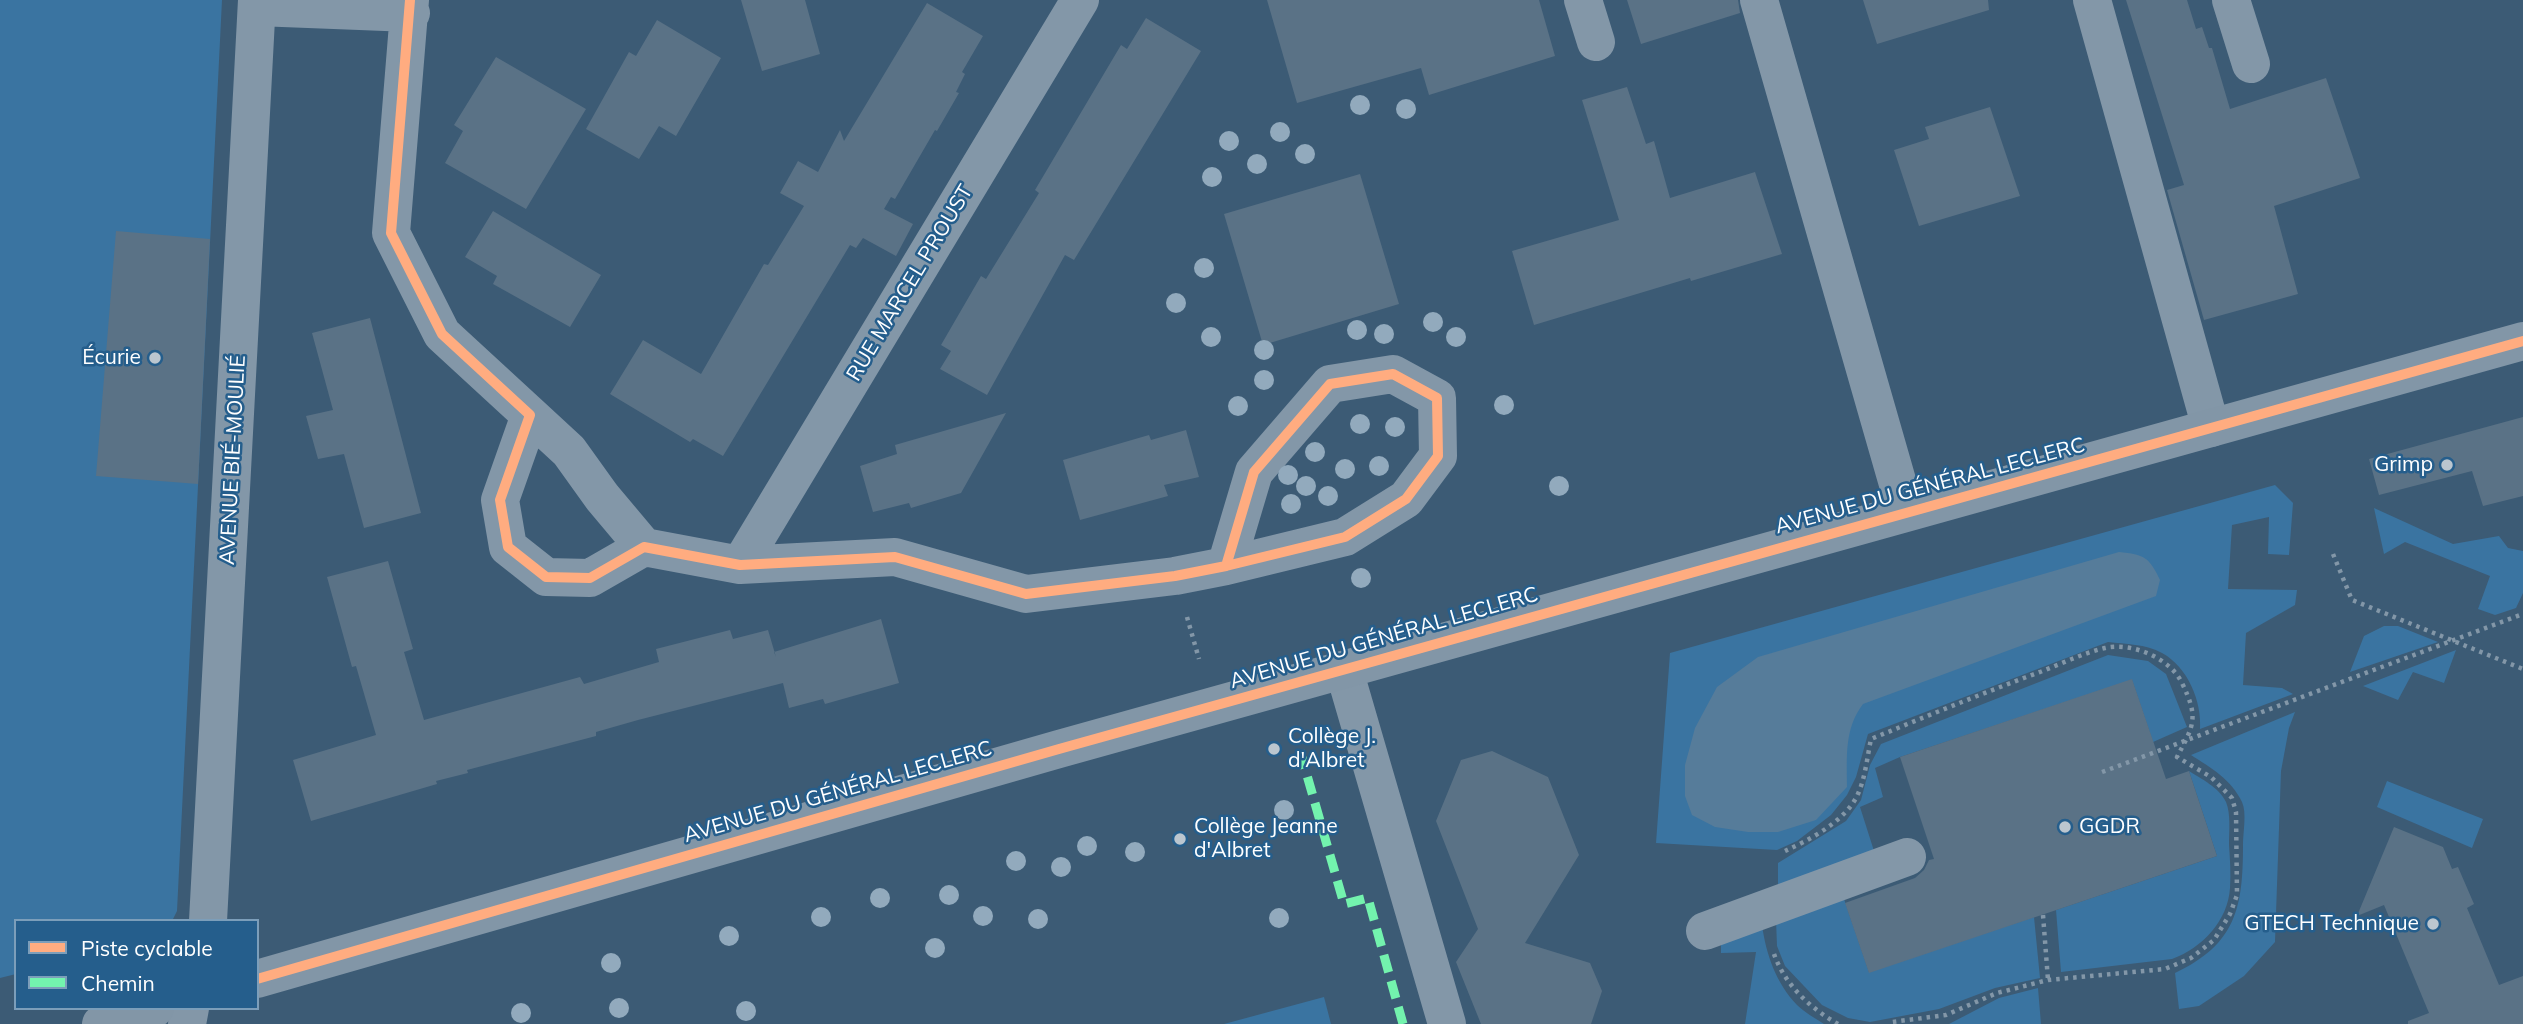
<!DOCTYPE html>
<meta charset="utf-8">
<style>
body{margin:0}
#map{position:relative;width:2523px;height:1024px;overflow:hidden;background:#3c5b75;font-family:Mulish,sans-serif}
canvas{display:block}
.legend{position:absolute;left:14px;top:919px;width:245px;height:91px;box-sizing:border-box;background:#255e8c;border:2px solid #7c9eba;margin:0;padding:9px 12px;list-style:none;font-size:21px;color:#fff}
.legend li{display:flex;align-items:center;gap:14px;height:35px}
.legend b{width:35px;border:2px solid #7c9eba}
</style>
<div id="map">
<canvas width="2523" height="1024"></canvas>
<ul class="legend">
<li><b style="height:9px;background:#ffac80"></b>Piste cyclable</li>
<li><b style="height:9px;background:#73f3ae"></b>Chemin</li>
</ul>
</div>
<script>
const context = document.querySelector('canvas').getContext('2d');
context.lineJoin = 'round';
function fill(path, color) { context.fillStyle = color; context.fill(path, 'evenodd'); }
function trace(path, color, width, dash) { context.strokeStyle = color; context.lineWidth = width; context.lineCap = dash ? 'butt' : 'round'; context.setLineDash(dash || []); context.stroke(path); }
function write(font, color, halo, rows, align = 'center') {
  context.font = font + ' Mulish,sans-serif'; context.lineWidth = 5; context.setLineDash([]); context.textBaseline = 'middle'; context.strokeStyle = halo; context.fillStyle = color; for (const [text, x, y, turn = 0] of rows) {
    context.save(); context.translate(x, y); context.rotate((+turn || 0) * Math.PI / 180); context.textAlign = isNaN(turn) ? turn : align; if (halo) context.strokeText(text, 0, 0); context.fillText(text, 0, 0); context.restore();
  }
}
fill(new Path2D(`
 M0,0H222L177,911L172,921H16V974L0,978Z
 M2275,485L2293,503L2289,555L2268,554L2269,517L2232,525L2228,589L2297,590L2295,605L2246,633L2243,685L2282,688L2293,694L2200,729C2202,702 2188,667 2162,653C2146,644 2125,644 2108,642L1868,734L1856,777L1847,795L1831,815L1797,841L1777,850L1656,843L1670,653Z
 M2374,508L2453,544L2499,536L2508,548L2523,551V593L2516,608L2495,615L2478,609L2490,576L2405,542L2384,554Z
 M2398,626L2438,642L2350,672L2364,636L2384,626Z
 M2456,650L2444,683L2413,672L2398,700L2363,686Z
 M2108,655L2148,661L2166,674L2187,727L2153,742L2132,680L1900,757L1875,768L1883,797L1860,807L1874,851L1778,887V863L1846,821L1861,800L1870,765L1881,744Z
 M2295,712L2289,728L2281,771L2275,942L2244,976L2199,1006L2179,1009L2175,973C2236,944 2243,908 2243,845C2243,832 2247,813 2242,802C2231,779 2211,768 2191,755Z
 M2189,771C2201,779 2219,787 2226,802C2231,814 2229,832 2229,845C2230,859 2231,874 2230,888C2228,921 2202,948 2172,959L2061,972L2056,910L2217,856Z
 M2387,781L2483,819L2472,848L2377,807Z
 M1843,896L1869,972L2034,917L2040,978L1995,988L1939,1009L1870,1022L1848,1018L1822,1005L1785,966L1777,946L1776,920Z
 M1762,925C1766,954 1776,983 1797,1005C1804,1012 1815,1018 1824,1024H1745L1756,952L1721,953V940Z
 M2038,988L2041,1024H1949L1999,998Z
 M1324,997L1331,1024H1224Z`), '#3a74a1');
fill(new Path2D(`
 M2119,552C2144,554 2150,558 2160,580L2156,596L1863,704C1844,729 1847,757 1847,787L1816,820L1778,832H1748L1715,827L1692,815L1685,796V765L1695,728L1717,687L1758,657Z`), '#567c9a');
fill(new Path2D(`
 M741,0H805L820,54L762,71Z
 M1267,0H1539L1555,56L1429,95L1421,68L1297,103Z
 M1627,0H1738L1740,13L1641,44Z
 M1863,0H1988L1989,10L1877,44Z
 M2126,0H2187L2196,29L2202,27L2209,48H2212L2230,109L2326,78L2360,178L2274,206L2298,294L2204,320L2167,190L2184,185Z
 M927,3L983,36L962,72L965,74L956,92L959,93L937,131L935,130L895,199L891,197L884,209L913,224L896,256L863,238L856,248L850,245L723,456L693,439L690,442L610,394L643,340L701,374L764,264L768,265L804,206L780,193L798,161L818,172L840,130L844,141Z
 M1146,18L1201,51L1074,260L1065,255L987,395L940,369L951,351L941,345L981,276L986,279L1039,193L1035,190L1121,45L1127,49Z
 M657,20L721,58L676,136L659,126L639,159L586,129L629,52L636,56Z
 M496,57L586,109L526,209L445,163L463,131L454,125Z
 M1627,87L1646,144L1654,141L1670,198L1755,172L1782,254L1691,281L1690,278L1534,325L1512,251L1619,220L1582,100Z
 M1990,107L2020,196L1919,226L1894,150L1929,139L1925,127Z
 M1360,174L1399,304L1263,345L1224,214Z
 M493,211L601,275L570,327L493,284L497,276L465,257Z
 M116,231L210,239L198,484L96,476Z
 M370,318L421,513L364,528L344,454L318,459L306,416L333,410L312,333Z
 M1006,413L961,493L911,508L909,503L873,512L860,466L897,454L895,445Z
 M2523,417V496L2483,506L2472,471L2379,495L2369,459Z
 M1186,430L1199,477L1164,485L1168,496L1080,520L1063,460L1149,435L1151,440Z
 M388,561L413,649L404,652L424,720L580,677L584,684L659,662L656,649L730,630L733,639L768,630L776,657L774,652L881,619L899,683L825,704L823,699L789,708L783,683L638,720L596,732V736L467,770L468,773L436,781L437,784L311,821L293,760L376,735L356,666L352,667L327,577Z
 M2132,679L2166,779L2189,771L2217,856L1869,973L1845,903L1915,878L1924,870L1929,860L1934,859L1900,757Z
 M1492,751L1548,777L1579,855L1525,943L1590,963L1602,991L1591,1024H1481L1456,962L1478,929L1436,821L1461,760Z
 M2394,827L2443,847L2452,869L2458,867L2474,904L2467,908L2499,985L2523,976V1024H2408V1021L2429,1013L2384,905L2357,916Z`), '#5a7286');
trace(new Path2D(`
 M2333,554L2352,600L2523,669
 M1187,617L1199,659
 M2102,772L2523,614
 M1785,851C1809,840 1842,823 1856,798C1865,781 1867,758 1871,739C1927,716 1983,693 2040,672C2061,664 2083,653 2105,648C2132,642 2170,658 2182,683C2199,718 2194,725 2177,757L2211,777L2232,798L2236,812L2237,895L2230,914L2214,940L2191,958L2165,969L2048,980L1997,993L1946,1015L1892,1022L1890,1024
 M2043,915L2048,980
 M1774,954C1785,985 1810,1008 1838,1024`), '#8397a8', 4.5, [3.5, 5]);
trace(new Path2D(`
 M410,0L391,233L442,334L530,415L500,500L508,547L546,577L590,578L644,547L740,565L895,557L1026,594L1175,576L1226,566L1345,537L1406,499L1438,456L1437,398L1393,374L1330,384L1254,472L1226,566
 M1583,0L1596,42
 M1759,0L1906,512
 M2092,0L2211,428
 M2231,0L2251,64
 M257,7L411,13
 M530,415L569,451L602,497L644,547
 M740,565L1080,0
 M1344,670L1447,1024
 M208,921L257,0
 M1705,931L1907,857
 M187,1024L190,1008`), '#8397a8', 38);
trace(new Path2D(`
 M257,979L1059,749L2523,341
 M101,1024L155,1008`), '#8296a7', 38);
trace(new Path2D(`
 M1300,751L1344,904L1368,898L1403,1024`), '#73f3ae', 9, [18, 9]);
trace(new Path2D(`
 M410,0L391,233L442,334L530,415L500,500L508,547L546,577L590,578L644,547L740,565L895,557L1026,594L1175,576L1226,566L1345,537L1406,499L1438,456L1437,398L1393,374L1330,384L1254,472L1226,566
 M257,979L1059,749L2523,341`), '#ffac80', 10);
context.fillStyle = '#92aabd';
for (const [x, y] of [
 [1360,105],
 [1406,109],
 [1280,132],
 [1229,141],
 [1305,154],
 [1257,164],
 [1212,177],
 [1204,268],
 [1176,303],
 [1433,322],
 [1357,330],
 [1384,334],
 [1211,337],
 [1456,337],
 [1264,350],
 [1264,380],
 [1504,405],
 [1238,406],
 [1360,424],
 [1395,427],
 [1315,452],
 [1379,466],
 [1345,469],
 [1288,475],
 [1306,486],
 [1559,486],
 [1328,496],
 [1291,504],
 [1361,578],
 [1284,810],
 [1087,846],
 [1135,852],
 [1016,861],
 [1061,867],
 [949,895],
 [880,898],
 [983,916],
 [821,917],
 [1279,918],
 [1038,919],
 [729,936],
 [935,948],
 [611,963],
 [619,1008],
 [746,1011],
 [521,1013]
]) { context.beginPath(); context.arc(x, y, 10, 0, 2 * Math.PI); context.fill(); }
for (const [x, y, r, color] of [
 [155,358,7,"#bbc6cf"],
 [2447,465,7,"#bbc6cf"],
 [1274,749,7,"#bbc6cf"],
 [2065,827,7,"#bbc6cf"],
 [1180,839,7,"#bbc6cf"],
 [2433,924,7,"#bbc6cf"]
]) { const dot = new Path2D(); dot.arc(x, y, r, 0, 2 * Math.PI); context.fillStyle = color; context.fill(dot); trace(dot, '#255e8c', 2.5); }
write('21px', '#fff', '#255e8c', [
 ["RUE MARCEL PROUST",910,283,-59],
 ["AVENUE BIÉ-MOULIÉ",233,460,-87],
 ["AVENUE DU GÉNÉRAL LECLERC",1930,486,-15],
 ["AVENUE DU GÉNÉRAL LECLERC",1384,638,-16],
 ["AVENUE DU GÉNÉRAL LECLERC",838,792,-16]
]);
write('21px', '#fff', '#255e8c', [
 ["Écurie",141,358],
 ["Grimp",2433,465],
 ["Collège J.",1288,737,"left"],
 ["d'Albret",1288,761,"left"],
 ["Collège Jeanne",1194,827,"left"],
 ["d'Albret",1194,851,"left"],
 ["GGDR",2079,827,"left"],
 ["GTECH Technique",2419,924]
], 'right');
</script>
